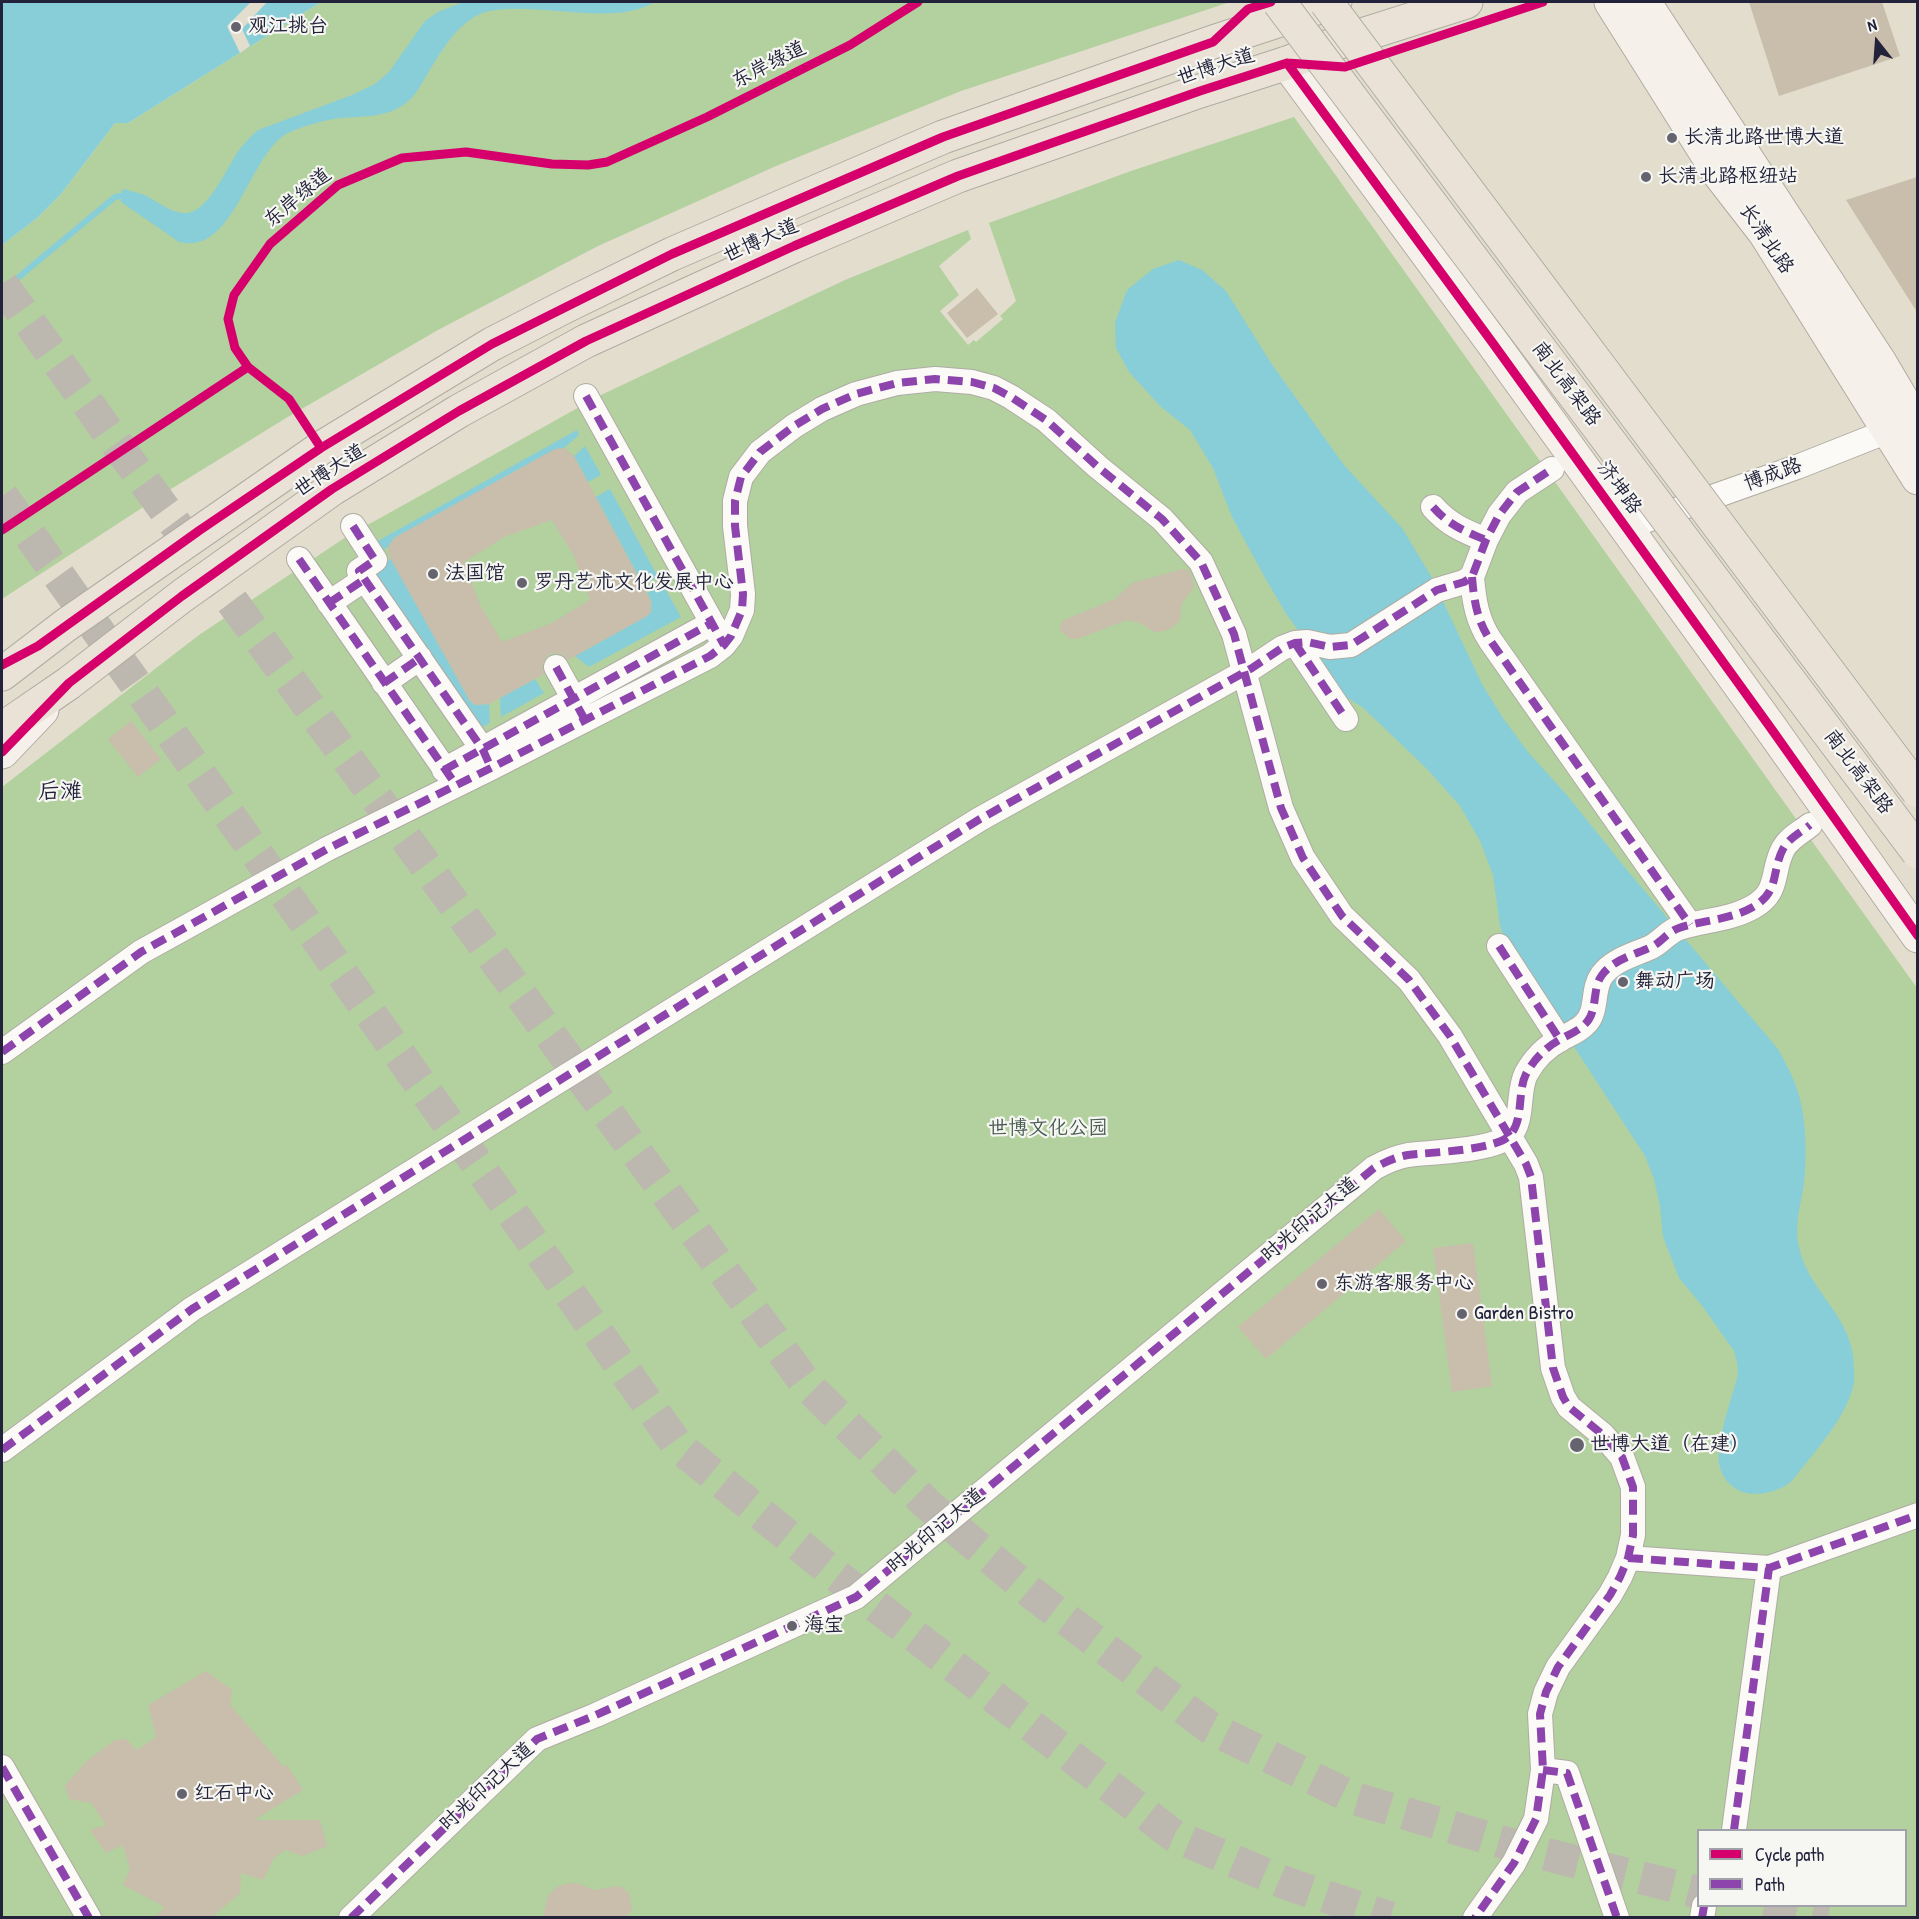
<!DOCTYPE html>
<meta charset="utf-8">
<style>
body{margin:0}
#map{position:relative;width:1919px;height:1919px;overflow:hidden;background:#e2ddcc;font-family:"Patrick Hand",sans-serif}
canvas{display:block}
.frame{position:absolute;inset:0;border:3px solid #22223b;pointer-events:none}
.legend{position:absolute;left:1697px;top:1829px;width:210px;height:78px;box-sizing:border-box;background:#f6f6f2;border:2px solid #a1a1a9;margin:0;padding:8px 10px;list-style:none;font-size:18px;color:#22223b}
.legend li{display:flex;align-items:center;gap:12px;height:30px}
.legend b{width:30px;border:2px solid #a1a1a9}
.north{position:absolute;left:1847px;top:12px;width:60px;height:60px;-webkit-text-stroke:4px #f6f6f2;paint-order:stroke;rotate:343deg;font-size:16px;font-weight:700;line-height:24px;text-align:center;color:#22223b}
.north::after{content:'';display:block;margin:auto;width:21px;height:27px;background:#22223b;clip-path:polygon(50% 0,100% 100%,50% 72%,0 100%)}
</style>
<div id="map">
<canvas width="1919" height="1919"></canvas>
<div class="frame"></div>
<ul class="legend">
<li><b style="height:8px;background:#d6006c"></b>Cycle path</li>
<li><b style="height:8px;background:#8e44ad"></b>Path</li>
</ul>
<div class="north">N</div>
</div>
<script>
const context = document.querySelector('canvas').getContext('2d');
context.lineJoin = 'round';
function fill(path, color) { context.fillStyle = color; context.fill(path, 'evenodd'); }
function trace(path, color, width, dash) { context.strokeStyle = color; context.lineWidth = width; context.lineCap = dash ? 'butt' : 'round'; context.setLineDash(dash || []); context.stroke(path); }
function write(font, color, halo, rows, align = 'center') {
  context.font = font + ' "Patrick Hand","LXGW WenKai TC",sans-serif'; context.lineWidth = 4.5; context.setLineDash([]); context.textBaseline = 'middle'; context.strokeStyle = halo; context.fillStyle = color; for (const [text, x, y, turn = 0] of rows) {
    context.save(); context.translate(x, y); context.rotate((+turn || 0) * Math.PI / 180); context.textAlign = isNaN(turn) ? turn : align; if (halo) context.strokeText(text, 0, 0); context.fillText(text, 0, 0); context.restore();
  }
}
fill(new Path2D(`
 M321,2H1230L961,91L776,166L598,246L438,330L286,418L171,489L2,599V245L37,218L61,194L115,123H128Z
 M1294,117L1917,988V1917L2,1918V787L199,635L346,537L601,395L845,280L968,230L971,239L939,266L959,295L940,311L968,345L974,340L976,342L1003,319L1000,316L1016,301L989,223L1131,171ZM1698,1830H1906V1906H1698Z`), '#b3d09f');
fill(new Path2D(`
 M2,2H321L128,123H115L61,194L37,218L2,245Z
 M463,2H655C612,28 535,0 485,12C456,22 440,54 425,78C420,87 414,97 406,103C387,118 362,116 340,118C324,120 303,126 288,133C248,154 235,256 179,242L121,202L122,190L124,189C129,191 136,192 142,194C155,199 168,212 183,213C205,216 224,174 234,158C240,147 249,138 258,130L352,95L375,84L389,72L425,21L438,12Z
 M1179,260L1202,270L1226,291L1271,363L1344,465L1402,528L1431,576L1483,686L1503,718L1528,752L1566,794L1627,870L1778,1049C1783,1059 1790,1070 1794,1081C1805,1107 1807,1143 1805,1171C1804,1197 1793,1221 1799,1247C1808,1292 1855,1317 1854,1369C1854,1374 1855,1381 1853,1387C1845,1417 1822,1443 1803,1467C1798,1472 1794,1480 1788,1484C1775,1493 1754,1497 1740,1491C1729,1486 1721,1476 1719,1463C1716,1441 1732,1397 1738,1375L1737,1362L1734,1351L1703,1307L1679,1278L1663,1237L1660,1206L1654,1179L1645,1156L1506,942L1500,926L1493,875L1480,841L1460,806L1427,769L1377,721L1362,707L1346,697L1285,612L1264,576L1232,517L1213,468L1190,430L1161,407L1129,372L1116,348L1115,323L1127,290L1153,269Z
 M577,430L579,435L564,448L555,450L394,538L388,547L382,551L376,542Z
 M585,446L601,475L588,482L574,456Z
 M610,489L658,577L643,585L596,497Z
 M391,559L470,701L475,705L489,704L490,723L478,729L370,572Z
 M663,585L681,617L589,667L575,656L647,616C654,608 652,601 647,593Z
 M535,679L544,693L501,717L500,698Z`), '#88ced9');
fill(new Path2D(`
 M251,2H267L242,29L250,46L240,53L227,26Z`), '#e2ddcc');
trace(new Path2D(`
 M2,291L115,197L121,196L128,199`), '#88ced9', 6);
fill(new Path2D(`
 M1749,2H1882L1900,56L1779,96Z
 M1917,177V312L1846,200Z
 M977,288L998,314L967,338L947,313Z
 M564,448L574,456L651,601V612L647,616L568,660L563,655L556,653L550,654L544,660L542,667L544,674L489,704L475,705L470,701L389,556L388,547L394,538L555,449ZM552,520L574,556L590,600L550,624L502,642L480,605L464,562L506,536Z
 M1183,569L1188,570L1191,575L1194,587L1182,603L1180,620L1173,627L1164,631L1154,632L1140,623L1127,620L1077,639H1070L1060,630V625L1064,620L1115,599L1132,583Z
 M131,721L161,759L138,777L108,739Z
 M1379,1209L1406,1241L1266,1359L1238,1327Z
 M1473,1243L1492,1386L1452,1392L1433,1248Z
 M206,1671L232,1690L230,1705L284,1767L287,1765L303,1790L254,1820H320L327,1846L303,1856L285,1850L274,1858L263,1880L241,1873L240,1893L212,1917H155L165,1907L123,1885L130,1870L123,1845L106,1853L90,1830L106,1825L91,1803L69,1799L65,1785L88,1760L115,1740L126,1739L137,1750L156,1737L148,1705Z
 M569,1883L579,1884L594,1890L620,1886L629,1893L632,1911L625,1917H543L548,1895L557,1887Z`), '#c9bdac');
trace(new Path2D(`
 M2,284L121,450L807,1385L927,1504L1033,1594L1209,1727L1353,1798L1529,1850L1698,1892
 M2,496L678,1446L837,1576L1173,1835L1288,1884L1390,1918
 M1764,1906L1828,1918`), '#bcb8af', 33, [33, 16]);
const street = new Path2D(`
 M586,396L720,637
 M1433,507C1449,525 1464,531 1486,540
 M353,526L375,560L359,571L483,750L489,762
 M1625,528L1797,467L1888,431L1902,424
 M299,559L453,781
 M1472,577C1474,601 1477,620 1490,640L1690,925
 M329,603L365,579
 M1295,643L1346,719
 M556,667L581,712
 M384,683L420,658
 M444,770L712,623
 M1499,946L1560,1040
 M2,1052L141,952L327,849L491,768L710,656L724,645L731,636L742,610L743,594L735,526V501L741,477L760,452L794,426L822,409L856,394L897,383L935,379L972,382L994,388L1011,397L1046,420L1098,467L1162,519L1201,562L1234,634L1281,808L1303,858L1342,916L1409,980L1450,1036L1526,1164L1531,1177L1553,1368L1563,1397L1569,1407L1603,1435L1622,1457L1633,1487V1535L1628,1558L1620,1577L1610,1595L1558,1667L1546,1692L1540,1714L1543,1770L1536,1819L1514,1863L1475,1918
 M2,1450L192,1309L338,1218L980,819L1252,668L1282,648L1295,643L1307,642L1330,647L1351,645L1437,590L1464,582L1472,577L1486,540L1499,515L1517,492L1552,469
 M1628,1558L1769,1568L1918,1515
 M2,1767L89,1918
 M1543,1770L1567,1773L1617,1918
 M1734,1830L1769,1568
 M351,1918L537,1739L596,1715L856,1597L1374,1168C1385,1162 1396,1157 1408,1155C1431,1152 1495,1151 1510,1135C1524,1120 1517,1092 1526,1074C1534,1059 1546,1047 1561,1039C1568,1035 1578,1031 1584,1025C1599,1012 1591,990 1602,975C1613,960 1633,955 1649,948C1660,944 1667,932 1679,928C1703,920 1730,920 1753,907C1780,892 1771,872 1783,849C1789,838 1800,833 1810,825
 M1702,1918L1704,1906`);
const secondary = new Path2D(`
 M1611,2L1720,175L1765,233L1918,478
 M1644,2L1879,361L1918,427
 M1287,63L1492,342L1770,727L1918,936
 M2,752L42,710`);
const primary = new Path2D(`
 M2,674L66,625L321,448L492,344L564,307L672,254L943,137L1213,42L1335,2
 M2,729L69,683L182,596L332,489L459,411L586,341L794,246L958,176L1200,91L1287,63L1340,42L1466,2`);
trace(street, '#aeaca3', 26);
trace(secondary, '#aeaca3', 35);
trace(primary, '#aeaca3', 35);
trace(street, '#fbfaf7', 24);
trace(secondary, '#f5f1ea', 33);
trace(primary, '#eae2d6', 33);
const highwayBridge = new Path2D(`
 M1279,2L1918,852
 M1326,2L1918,791`);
trace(highwayBridge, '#aeaca3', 35, []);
trace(highwayBridge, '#eae2d6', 33);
trace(new Path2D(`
 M586,396L724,645
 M1433,507C1449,525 1464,531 1486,540
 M353,526L375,560L359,571L483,750L491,768
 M299,559L456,785
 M1472,577C1474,601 1477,620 1490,640L1690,925
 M329,603L365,579
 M1295,643L1346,719
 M556,667L585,720
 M384,683L420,658
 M444,770L712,623
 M1499,946L1560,1040
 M2,1052L141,952L327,849L491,768L710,656L724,645L731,636L742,610L743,594L735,526V501L741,477L760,452L794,426L822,409L856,394L897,383L935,379L972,382L994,388L1011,397L1046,420L1098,467L1162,519L1201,562L1234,634L1281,808L1303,858L1342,916L1409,980L1450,1036L1526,1164L1531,1177L1553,1368L1563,1397L1569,1407L1603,1435L1622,1457L1633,1487V1535L1628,1558L1620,1577L1610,1595L1558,1667L1546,1692L1540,1714L1543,1770L1536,1819L1514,1863L1475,1918
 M2,1450L192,1309L338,1218L980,819L1252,668L1282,648L1295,643L1307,642L1330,647L1351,645L1437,590L1464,582L1472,577L1486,540L1499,515L1517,492L1552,469
 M1628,1558L1769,1568L1918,1515
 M2,1767L89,1918
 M1543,1770L1567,1773L1617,1918
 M1734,1830L1769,1568
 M351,1918L537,1739L596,1715L856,1597L1374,1168C1385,1162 1396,1157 1408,1155C1431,1152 1495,1151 1510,1135C1524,1120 1517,1092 1526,1074C1534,1059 1546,1047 1561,1039C1568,1035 1578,1031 1584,1025C1599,1012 1591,990 1602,975C1613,960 1633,955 1649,948C1660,944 1667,932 1679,928C1703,920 1730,920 1753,907C1780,892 1771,872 1783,849C1789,838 1800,833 1810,825
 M1702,1918L1704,1906`), '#8e44ad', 8, [15, 8]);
trace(new Path2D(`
 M1287,63L1492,342L1770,727L1918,936
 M321,448L289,399L248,367L235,348L228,319L234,295L270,244L338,185L402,158L466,152L552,164L588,165L607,162L707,117L850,45L918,2
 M2,530L248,367
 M2,665L38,646L200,530L321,448L492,344L672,254L943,137L1213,42L1248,9L1271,2
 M2,752L69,683L182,596L332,489L459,411L586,341L794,246L958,176L1200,91L1287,63L1345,67L1543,2`), '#d6006c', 9);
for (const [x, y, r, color] of [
 [236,27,6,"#65636e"],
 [1672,138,6,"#65636e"],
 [1646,177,6,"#65636e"],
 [433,574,6,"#65636e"],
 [522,583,6,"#65636e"],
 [1623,982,6,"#65636e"],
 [1322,1284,6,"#65636e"],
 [1462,1314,6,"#65636e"],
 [1577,1445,8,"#65636e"],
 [792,1626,6,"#65636e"],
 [182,1794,6,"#65636e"]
]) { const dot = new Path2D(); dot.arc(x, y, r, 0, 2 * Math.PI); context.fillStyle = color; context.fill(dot); trace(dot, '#f6f6f2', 2); }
write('20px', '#22223b', '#f6f6f2', [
 ["观江挑台",248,27],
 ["长清北路世博大道",1684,138],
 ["长清北路枢纽站",1658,177],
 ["法国馆",445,574],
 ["罗丹艺术文化发展中心",534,583],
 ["舞动广场",1635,982],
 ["东游客服务中心",1334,1284],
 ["Garden Bistro",1474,1314],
 ["世博大道（在建）",1590,1445],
 ["海宝",804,1626],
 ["红石中心",194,1794]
], 'left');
write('20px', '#22223b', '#f6f6f2', [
 ["东岸绿道",769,65,-27],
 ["世博大道",1216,67,-18],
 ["东岸绿道",298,198,-40],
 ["长清北路",1766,239,56],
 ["世博大道",761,241,-24],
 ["南北高架路",1566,384,53],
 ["世博大道",330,471,-33],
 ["博成路",1773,475,-20],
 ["济坤路",1619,488,54],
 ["南北高架路",1858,772,53],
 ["时光印记大道",1310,1220,-40],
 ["时光印记大道",936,1531,-40],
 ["时光印记大道",487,1787,-43]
]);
write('20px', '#475b51', '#f6f6f2', [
 ["世博文化公园",1048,1129]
]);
write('22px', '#22223b', '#f6f6f2', [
 ["后滩",60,792]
]);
</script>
